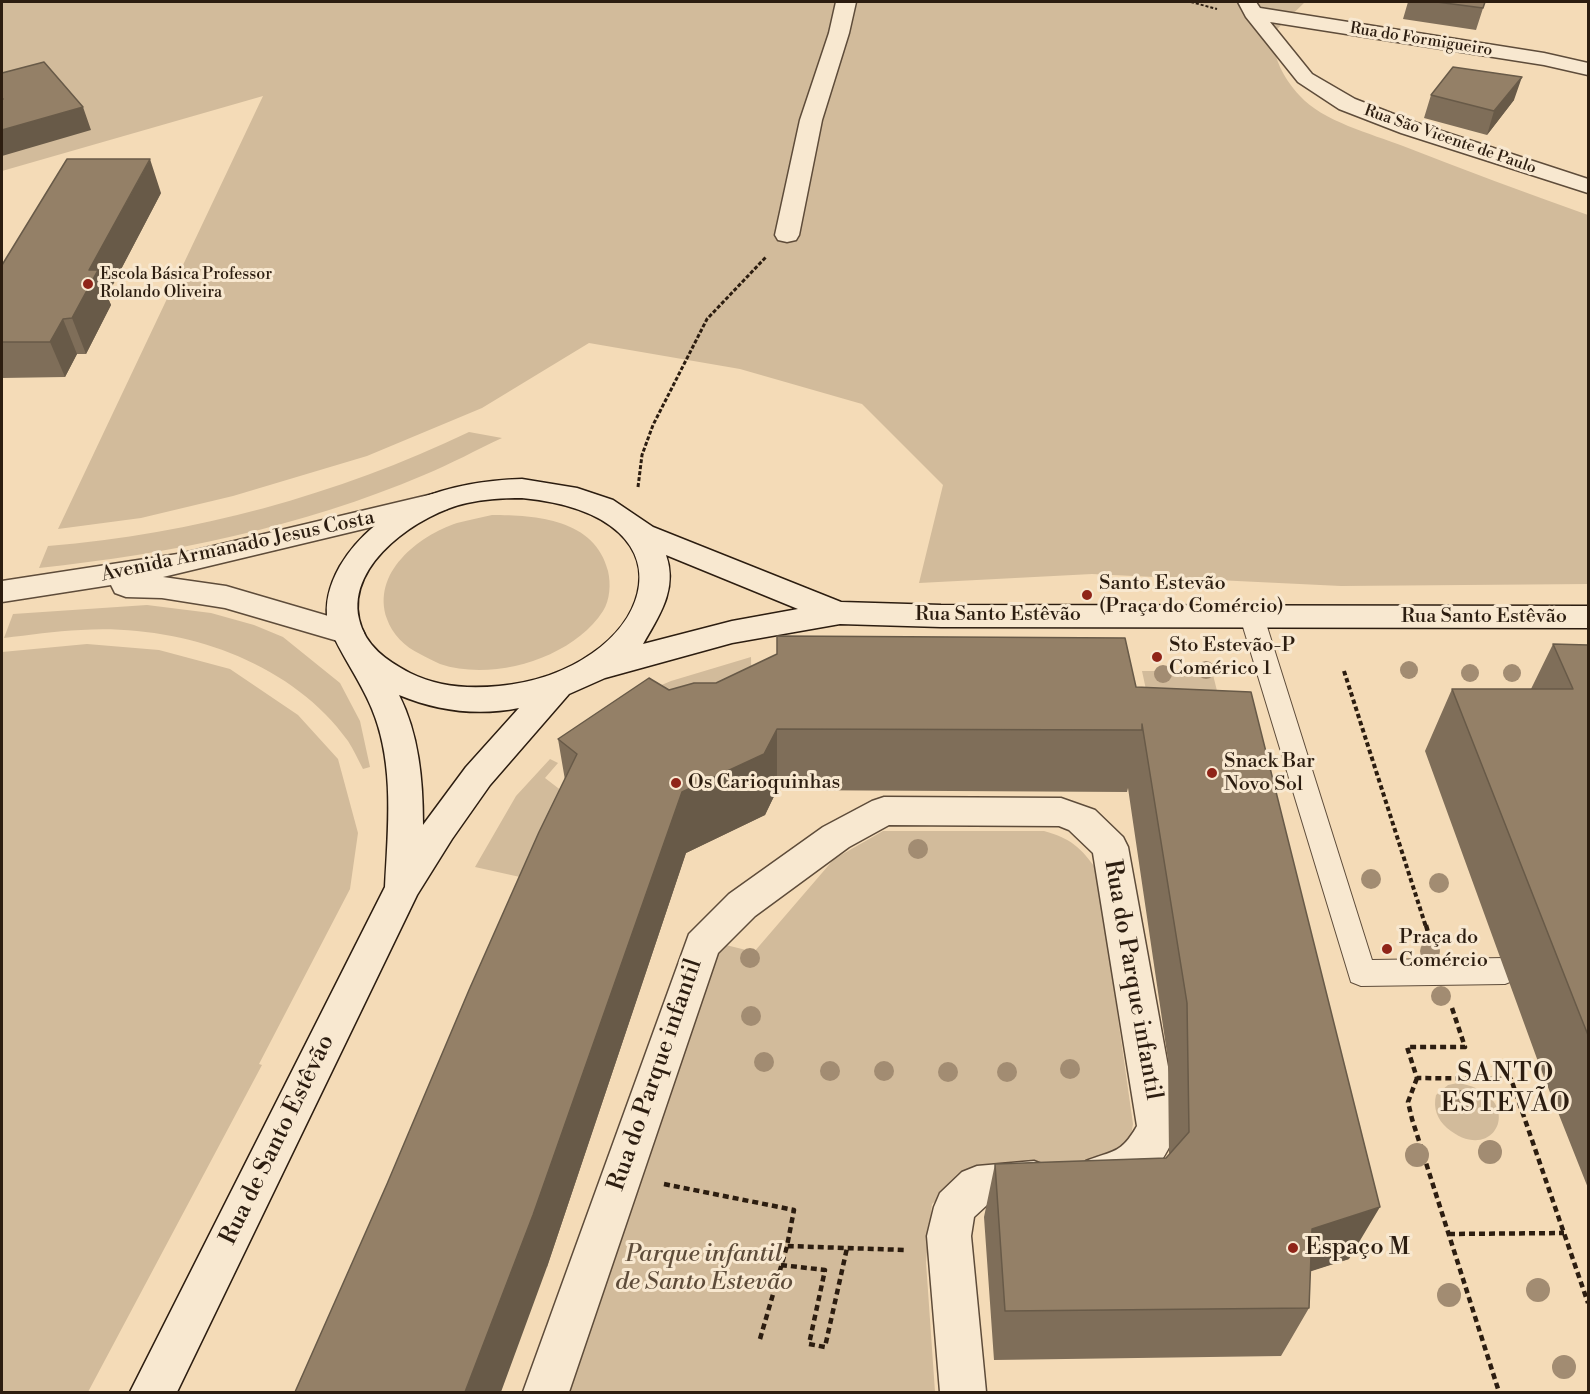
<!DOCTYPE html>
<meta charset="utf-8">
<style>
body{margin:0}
#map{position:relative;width:1590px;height:1394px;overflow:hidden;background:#f4dbb7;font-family:"Libre Bodoni",serif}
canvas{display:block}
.frame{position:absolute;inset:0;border:3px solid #2c1d10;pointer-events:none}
</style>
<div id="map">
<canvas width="1590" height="1394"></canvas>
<div class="frame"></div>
</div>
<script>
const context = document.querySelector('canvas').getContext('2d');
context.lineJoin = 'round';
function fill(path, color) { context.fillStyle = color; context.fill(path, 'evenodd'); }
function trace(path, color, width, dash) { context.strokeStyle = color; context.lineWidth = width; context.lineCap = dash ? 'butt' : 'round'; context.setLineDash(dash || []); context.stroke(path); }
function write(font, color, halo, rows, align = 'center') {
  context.font = font + ' "Libre Bodoni",serif'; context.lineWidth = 6; context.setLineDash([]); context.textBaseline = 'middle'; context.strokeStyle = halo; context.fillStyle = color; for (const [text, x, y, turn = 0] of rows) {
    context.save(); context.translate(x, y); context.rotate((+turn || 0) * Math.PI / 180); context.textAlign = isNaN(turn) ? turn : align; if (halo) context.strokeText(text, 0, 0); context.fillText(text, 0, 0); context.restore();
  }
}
fill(new Path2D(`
 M2,2H1305L1271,35C1276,61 1281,75 1300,96C1322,121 1372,134 1403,146C1464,170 1526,193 1588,215V584L1341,586L1092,574L919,583L943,485L862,404L740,369L589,343L482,408L367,456L233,496L141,518L58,529L263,96L2,171Z
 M469,432L502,438C476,450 451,464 424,475C302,527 170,554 39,568L48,546C194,534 337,495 469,432Z
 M492,515C536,515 595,519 608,571C611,584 610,600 603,611C573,658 493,682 440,664C433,661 426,657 420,654C405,647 392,634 387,619C371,573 418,536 457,523C468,520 480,518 492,515Z
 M147,605L211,613L254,625L283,637L340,683L360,721L370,767L363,769C358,760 354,750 348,741C289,659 178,624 81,630C55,631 29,635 4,638L13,614Z
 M87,644L159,650L230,669L298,715L338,759L358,833L350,889L259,1064L262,1065L88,1392H2V652Z
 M751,657L752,705L638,695L671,681Z
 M1142,671H1212L1233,754L1159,750Z
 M550,759L558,763L545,778L571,798L547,883L475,867L516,796Z
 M883,831H1044C1072,839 1080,847 1097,870L1133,1124L1129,1148L1116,1162L952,1188L932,1204L926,1262L935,1392H558L714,942L754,952L834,859Z
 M1458,1083C1529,1095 1496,1169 1447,1128C1437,1119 1433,1108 1436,1095L1448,1085Z`), '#d2bb9b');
const lane = new Path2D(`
 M1252,609L1261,611L1264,617L1372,960L1505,958L1515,962L1520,971L1515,980L1505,984L1361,986L1351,982L1240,617L1243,611Z`);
const street = new Path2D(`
 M836,2H856L849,33L822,120L799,235L796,240L787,242L778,240L775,235L800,120L829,33Z
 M1238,2H1256L1260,8L1544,53L1588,63V75L1544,65L1270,22L1312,74L1355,99L1417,123L1588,179V193L1401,133L1339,109L1298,82L1246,17Z
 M437,493L447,495L452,502L447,509L163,577L226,586L359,625L364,633L359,641L348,644L225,608L162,598L126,597L115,593L111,585L2,602V581L184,553Z
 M884,797L1061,798L1095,810L1123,837L1128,847L1179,1127C1166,1155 1156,1177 1126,1188C1111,1194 1101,1195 1086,1189L1080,1175L1086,1161C1114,1150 1121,1154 1137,1126L1093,853L1069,830L1059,826L889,825L849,847L755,916L718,953L569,1392H523L689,934L729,894L823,827L872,801Z
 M1034,1161L1049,1167L1055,1181L1049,1195L1034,1201L987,1205L974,1217L971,1236L986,1392H940L927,1236L934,1207L940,1193L962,1172L977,1166Z`);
const secondary = new Path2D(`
 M522,479L577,488L613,500L653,527L841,602L941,605L1588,606V628L941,627L840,624L732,643L605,678L569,694L490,785L452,839L417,895L177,1392H130L385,887C388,829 395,764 372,709C360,679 339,653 328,623C324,602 330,584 340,566C379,502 451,481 522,479ZM522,498C711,516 649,672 499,686C468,689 438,687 410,673C387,661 365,646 359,619C346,563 421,513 467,503C485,499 503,498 522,498ZM666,555L798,609L732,621L643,644C659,616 678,589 666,555ZM399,695C437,711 478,716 519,708L466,767L423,825C423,780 419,735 399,695Z`);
trace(lane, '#5e4c3a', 2);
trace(street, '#5e4c3a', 3);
trace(secondary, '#2c1d10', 3);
trace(new Path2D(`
 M1191,2L1217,9`), '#2c1d10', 2, [3, 2]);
trace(new Path2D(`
 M638,487L642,455L653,425L707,319L766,257`), '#2c1d10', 3, [4, 2]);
trace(new Path2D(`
 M1344,671L1426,927`), '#2c1d10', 4, [4.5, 3]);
trace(new Path2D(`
 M1426,925L1429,936
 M1452,1008L1465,1047H1407L1417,1078L1511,1079L1588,1303
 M1417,1078L1408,1102L1412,1119L1499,1392
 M664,1184L794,1210L787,1246L905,1250
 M1449,1234L1564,1233
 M781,1265L825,1270L809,1344L825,1347L847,1248
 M760,1339L787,1246`), '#2c1d10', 4.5, [6, 4]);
fill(lane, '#f8e8d0');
fill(street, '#f8e8d0');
fill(secondary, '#f8e8d0');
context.fillStyle = '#a28c72';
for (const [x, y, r] of [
 [1206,670,9],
 [1409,670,9],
 [1470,673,9],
 [1512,673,9],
 [1163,674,9],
 [918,849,10],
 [1371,879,10],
 [1439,883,10],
 [1430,951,10],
 [750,958,10],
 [1441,996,10],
 [751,1016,10],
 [764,1062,10],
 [1070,1069,10],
 [830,1071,10],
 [884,1071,10],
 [948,1072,10],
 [1007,1072,10],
 [1461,1100,10],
 [1490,1152,12],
 [1417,1155,12],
 [1538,1290,12],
 [1449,1295,12],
 [1564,1367,12]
]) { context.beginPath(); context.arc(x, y, r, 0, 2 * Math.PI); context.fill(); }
fill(new Path2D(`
 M1408,2H1485L1476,30L1403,19Z
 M1431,95L1514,100L1487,135L1424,118Z
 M161,193L107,296L111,305L86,354H77L65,377L2,378V265Z
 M1553,644L1588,645V1188L1540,1067L1425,751L1452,689H1531Z
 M1136,687L1349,1259L1310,1271L1309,1308L1281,1356L994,1360L984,1217L995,1164L1166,1158L1169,1155L1168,1060L1128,788L1127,792L777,790L765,815L686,853L547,1267L387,1184L565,780L558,739L669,690Z`), '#7f6e59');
fill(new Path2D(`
 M1522,77L1514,100L1487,135L1494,111Z
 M83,107L91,130L2,156V130Z
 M150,159L161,193L107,296L111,305L86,354L72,318L89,270Z
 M63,319L77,354L65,377L50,342Z
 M777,729V790L765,815L686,853L547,1267L501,1392H465L682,792Z
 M1380,1207L1349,1259L1284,1280L1312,1229Z`), '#685a48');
const building = new Path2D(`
 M1437,2H1485L1483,8Z
 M44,62L83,107L2,130V100L3,99L2,98V73Z
 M1453,67L1522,77L1494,111L1431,95Z
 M67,159H150L89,270H98L72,318L63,319L50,342H2V265Z
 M777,636L1125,638L1136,687L1251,692L1380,1207L1312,1229L1309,1308L1005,1311L995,1164L1166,1158L1189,1132L1187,1003L1142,724V730L777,729L764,754L682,792L533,1215L465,1392H295L387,1184L469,990L539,832L577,754L558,739L649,678L669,690L694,683H716L777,654Z
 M1553,644L1588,645V1035L1578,1010L1452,689H1573Z`);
fill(building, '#948067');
trace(building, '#685a48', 1.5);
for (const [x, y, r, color] of [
 [88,284,6,"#8f2418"],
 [1087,595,6,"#8f2418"],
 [1157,657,6,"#8f2418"],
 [1212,773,6,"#8f2418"],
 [676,783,6,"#8f2418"],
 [1387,949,6,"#8f2418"],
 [1293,1248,6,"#8f2418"]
]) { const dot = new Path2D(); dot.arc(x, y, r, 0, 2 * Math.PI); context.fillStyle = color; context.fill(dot); trace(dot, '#f8e8d0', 2); }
write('16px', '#2c1d10', '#f8e8d0', [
 ["Rua do Formigueiro",1421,40,9],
 ["Rua São Vicente de Paulo",1450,140,19]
]);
write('16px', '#2c1d10', '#f8e8d0', [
 ["Escola Básica Professor",100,275],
 ["Rolando Oliveira",100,293]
], 'left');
write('20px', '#2c1d10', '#f8e8d0', [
 ["Avenida Armanado Jesus Costa",238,547,-12],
 ["Rua Santo Estêvão",998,615],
 ["Rua Santo Estêvão",1484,617]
]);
write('20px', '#2c1d10', '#f8e8d0', [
 ["Santo Estevão",1099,584],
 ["(Praça do Comércio)",1099,607],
 ["Sto Estevão-P",1169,646],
 ["Comérico 1",1169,669],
 ["Snack Bar",1224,762],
 ["Novo Sol",1224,785],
 ["Os Carioquinhas",688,783],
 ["Praça do",1399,938],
 ["Comércio",1399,961]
], 'left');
write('24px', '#2c1d10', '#f8e8d0', [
 ["Rua do Parque infantil",1132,980,80],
 ["Rua do Parque infantil",656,1075,-71],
 ["Rua de Santo Estêvão",278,1140,-64]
]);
write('24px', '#2c1d10', '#f8e8d0', [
 ["Espaço M",1305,1248]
], 'left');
write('italic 24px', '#5e4c3a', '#f8e8d0', [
 ["Parque infantil",704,1255],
 ["de Santo Estevão",704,1283]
]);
context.letterSpacing = '1.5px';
write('26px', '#2c1d10', '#f8e8d0', [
 ["SANTO",1506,1075],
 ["ESTEVÃO",1506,1105]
]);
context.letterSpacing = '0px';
</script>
